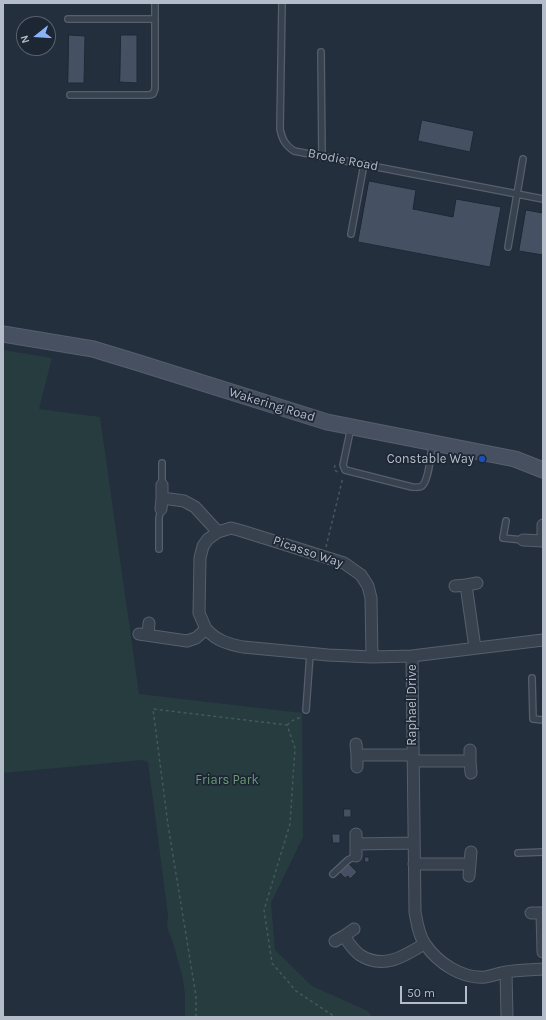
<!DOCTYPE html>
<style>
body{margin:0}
#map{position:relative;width:546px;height:1020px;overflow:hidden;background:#242f3e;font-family:Karla,sans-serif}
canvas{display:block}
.frame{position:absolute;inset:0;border:4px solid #b4bcc9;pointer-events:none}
.north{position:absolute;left:16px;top:16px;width:40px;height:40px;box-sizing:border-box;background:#1d2633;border:1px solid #59626f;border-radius:50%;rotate:253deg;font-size:11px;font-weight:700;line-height:16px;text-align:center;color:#b4bcc9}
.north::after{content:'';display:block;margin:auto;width:14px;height:18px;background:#8ab4f8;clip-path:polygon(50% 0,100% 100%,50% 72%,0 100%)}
.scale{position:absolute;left:400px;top:986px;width:67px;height:18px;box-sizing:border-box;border:2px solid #b4bcc9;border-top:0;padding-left:5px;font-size:12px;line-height:14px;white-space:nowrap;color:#b4bcc9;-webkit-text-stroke:3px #1d2633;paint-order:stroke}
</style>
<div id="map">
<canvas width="546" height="1020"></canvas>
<div class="frame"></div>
<div class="north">N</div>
<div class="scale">50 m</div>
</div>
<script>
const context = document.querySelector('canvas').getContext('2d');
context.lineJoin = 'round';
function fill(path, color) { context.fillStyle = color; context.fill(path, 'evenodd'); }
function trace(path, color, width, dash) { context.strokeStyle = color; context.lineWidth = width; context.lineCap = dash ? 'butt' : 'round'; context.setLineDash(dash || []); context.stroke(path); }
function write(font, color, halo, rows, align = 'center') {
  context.font = font + ' Karla,sans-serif'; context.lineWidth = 3.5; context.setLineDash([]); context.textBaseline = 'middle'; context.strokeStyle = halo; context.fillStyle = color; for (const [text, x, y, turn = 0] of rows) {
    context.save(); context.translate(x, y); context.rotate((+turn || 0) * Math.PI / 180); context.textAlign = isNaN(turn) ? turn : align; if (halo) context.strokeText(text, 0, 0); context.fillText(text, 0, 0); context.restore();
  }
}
fill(new Path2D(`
 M3,350L52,358L39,409L100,417L139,694L302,713L303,837L271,903L275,950L312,986L368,1011L372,1017H185V994L182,975L173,943L167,927L168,915L148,762L142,760L3,773Z`), '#263c3f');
const building = new Path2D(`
 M69,35L85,36L84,83H68Z
 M121,35H137V83L120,82Z
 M422,120L474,131L470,152L418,141Z
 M369,181L416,190L413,209L453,217L456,199L501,207L490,267L358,242Z
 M526,210L543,213V255L519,251Z
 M344,809H351V817H344Z
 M332,834H340V843H333Z
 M365,857H369V862H365Z
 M347,862L357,872L350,879L348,876L345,878L338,871Z`);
fill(building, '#455162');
trace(building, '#1f2835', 1);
const lane = new Path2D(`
 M282,3L280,129C282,139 285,145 294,151L543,199
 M68,19H155
 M321,52L322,156
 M70,95H149L153,94L155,89V3
 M351,234L364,164
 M508,247L523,159
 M351,427L343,465L345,470L412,487C416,487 419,488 422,486C429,480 431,453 432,444
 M162,463V485
 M506,521L503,538L523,540
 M159,549V518L161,509
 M532,678L533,719L543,720
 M306,710L310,654
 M518,853L543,852
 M333,874L348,860L356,856`);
const street = new Path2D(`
 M162,485V498L184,501L195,507L218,532L208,539L203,546L200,558L199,613L206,629
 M161,509L162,498
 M543,525V541
 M218,532L231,528L242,531L344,563L361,575L368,586L371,598L372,657
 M523,540L543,541
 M466,585L477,583
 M455,586L466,585L475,648
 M139,634L187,641L196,638L206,629C217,641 228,644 243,647L328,655L372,657L412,656L543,640
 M148,635L149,623
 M412,656L415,912C417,923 419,936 425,944C438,963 462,979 485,977C492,976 499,973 506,972C518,970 531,970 543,969
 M356,744L357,755H413
 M357,755V767
 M413,761H470V750
 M470,761L471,773
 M356,834V844L414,843
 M356,856V844
 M414,864H470L471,852
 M469,876L470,864
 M531,913H542L543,952
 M344,936L354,929
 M335,941L344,936C348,942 353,950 360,955C383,970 405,956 424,944
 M506,972L507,1017`);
const secondary = new Path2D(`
 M3,334L93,349L139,363L327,422L515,459L543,470`);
trace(lane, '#565f6c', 8);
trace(street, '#565f6c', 13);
trace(secondary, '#565f6c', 17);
trace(new Path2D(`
 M335,465L334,470L338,472
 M326,547L343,477
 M287,725L295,719L303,717
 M196,1017V996L168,825L153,709L287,725L295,748L290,824L264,910L272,963L296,991L335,1017`), '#44595c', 1.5, [3, 3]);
trace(lane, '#38414e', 5.5);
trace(street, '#38414e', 11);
trace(secondary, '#465061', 15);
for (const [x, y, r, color] of [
 [482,459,4,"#1a4fb4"]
]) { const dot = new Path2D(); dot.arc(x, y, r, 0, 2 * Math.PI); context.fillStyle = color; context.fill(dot); trace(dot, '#1d2633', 1.5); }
write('13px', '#b4bcc9', '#1d2633', [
 ["Brodie Road",343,160,11],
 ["Wakering Road",272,405,17],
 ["Picasso Way",308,552,19],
 ["Raphael Drive",412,705,-90]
]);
write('13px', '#b4bcc9', '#1d2633', [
 ["Constable Way",474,459]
], 'right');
write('13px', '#6b9a76', '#1d2633', [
 ["Friars Park",227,780]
]);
</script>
